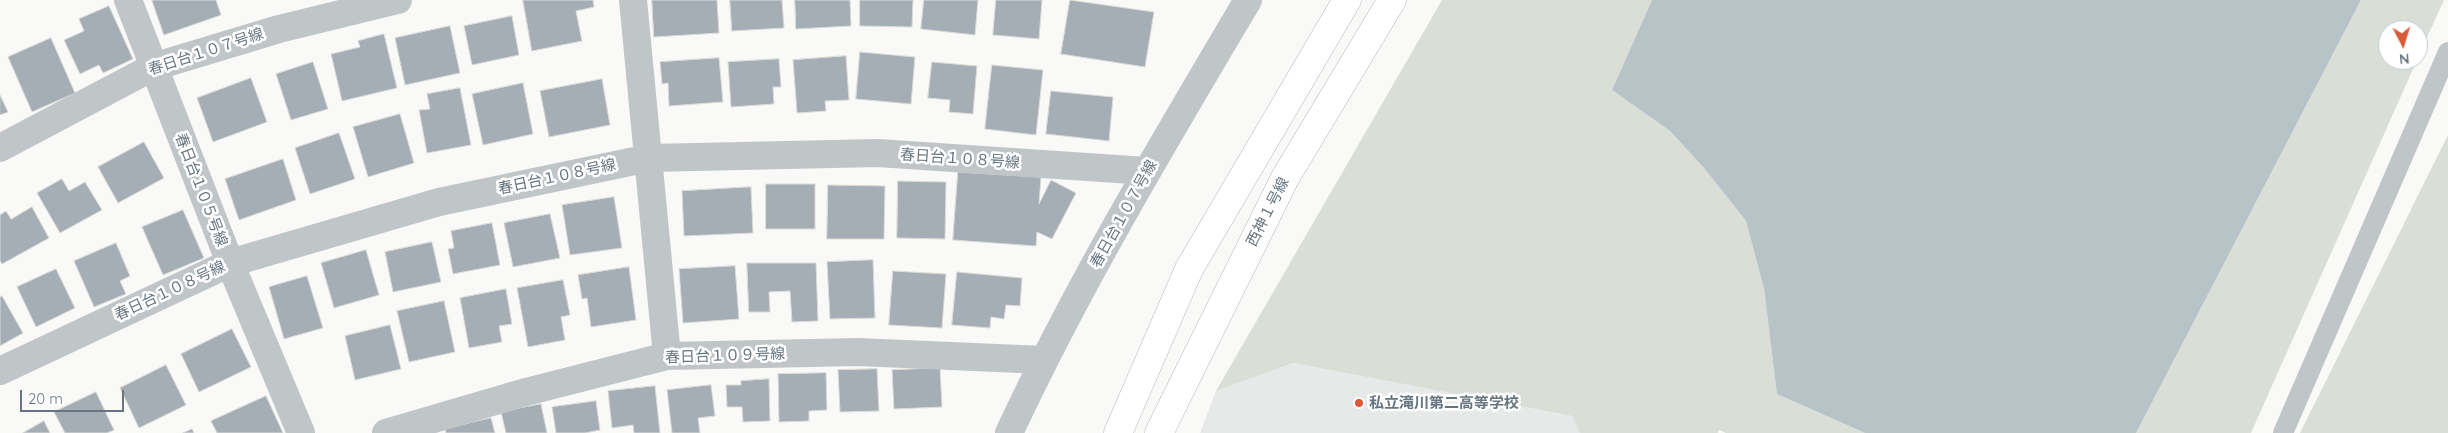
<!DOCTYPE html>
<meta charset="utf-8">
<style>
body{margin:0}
#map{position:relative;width:2448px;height:433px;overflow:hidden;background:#f9f9f7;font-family:Quicksand,sans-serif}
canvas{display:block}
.north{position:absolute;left:2378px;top:20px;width:50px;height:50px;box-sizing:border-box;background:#fff;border:1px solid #c2c8cc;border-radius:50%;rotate:175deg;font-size:14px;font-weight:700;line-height:20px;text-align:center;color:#667580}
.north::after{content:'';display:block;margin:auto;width:18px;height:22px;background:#d95a38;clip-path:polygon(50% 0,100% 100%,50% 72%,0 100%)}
.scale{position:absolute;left:20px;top:390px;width:104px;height:22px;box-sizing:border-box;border:2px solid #667580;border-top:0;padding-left:6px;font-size:15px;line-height:18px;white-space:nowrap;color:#667580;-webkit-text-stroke:4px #fff;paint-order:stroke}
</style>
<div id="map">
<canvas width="2448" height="433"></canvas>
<div class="north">N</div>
<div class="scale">20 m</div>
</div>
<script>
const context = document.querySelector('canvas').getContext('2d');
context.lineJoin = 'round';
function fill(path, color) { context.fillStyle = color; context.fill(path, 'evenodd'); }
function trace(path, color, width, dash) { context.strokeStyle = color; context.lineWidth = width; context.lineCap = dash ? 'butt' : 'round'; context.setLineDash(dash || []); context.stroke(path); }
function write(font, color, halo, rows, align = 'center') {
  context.font = font + ' Quicksand,"Noto Sans JP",sans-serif'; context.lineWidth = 5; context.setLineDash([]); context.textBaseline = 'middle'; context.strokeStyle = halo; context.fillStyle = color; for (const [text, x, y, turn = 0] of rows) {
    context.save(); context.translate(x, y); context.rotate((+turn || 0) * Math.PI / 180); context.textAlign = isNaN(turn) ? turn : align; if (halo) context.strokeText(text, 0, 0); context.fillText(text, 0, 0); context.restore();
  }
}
fill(new Path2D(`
 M1293,363L1572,416L1580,433H1200L1216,391Z`), '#e7e8e8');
fill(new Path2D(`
 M1442,0H1652L1612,90L1670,131L1704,168L1746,221L1764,289L1777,394L1865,433H1726L1719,430L1718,433H1580L1572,416L1293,363L1216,391Z
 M2361,0H2444L2418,57V30H2388V60H2417L2251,433H2136Z
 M2448,135V433H2300Z`), '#d9ded7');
fill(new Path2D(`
 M1652,0H2361L2136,433H1865L1777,394L1764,289L1746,221L1704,168L1670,131L1612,90Z`), '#b8c3c8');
const building = new Path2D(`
 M152,0H216L221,15L164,35Z
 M523,0H593L594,7L576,11L582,41L532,51Z
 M652,0H717L719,33L654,37Z
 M730,0H782L784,28L732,31Z
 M795,0H850L851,26L796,29Z
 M860,0H913L912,27L860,26Z
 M924,0H978L975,35L921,29Z
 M996,0H1042L1039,39L993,35Z
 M1070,0L1154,12L1145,67L1061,54Z
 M109,6L133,59L103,73L99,65L80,74L64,40L84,31L79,19Z
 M512,16L519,55L472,65L464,26Z
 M450,26L460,73L405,85L395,38Z
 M384,34L397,88L342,101L331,54L360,47L358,41Z
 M51,38L75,93L32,112L8,57Z
 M860,52L915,57L911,104L856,99Z
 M846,56L849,100L825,101L826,111L797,113L793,60Z
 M719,58L723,102L669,106L668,83L662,84L660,62Z
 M779,59L781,87H773L774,104L731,107L728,62Z
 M313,62L328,109L291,120L276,74Z
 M932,62L977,66L973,114L949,112L950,100L928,98Z
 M992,65L1043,70L1036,135L985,129Z
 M251,78L267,122L213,142L197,98Z
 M602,79L610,125L549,137L540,91Z
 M523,83L533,134L483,145L472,94Z
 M460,88L471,145L427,153L419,110L430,109L427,94Z
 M1051,91L1113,97L1109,141L1046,134Z
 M0,95L8,112L0,115Z
 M400,114L414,163L368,177L353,127Z
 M339,133L355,179L310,194L295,148Z
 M144,142L164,178L118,203L98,167Z
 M283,159L296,200L239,220L225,179Z
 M958,172L1041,177L1039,204L1051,180L1076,193L1052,239L1037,232L1036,246L953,240Z
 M62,179L69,191L85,182L102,210L60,233L37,193Z
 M898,181L946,182L945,239L897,238Z
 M766,184H815V229H766Z
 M828,185L885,186L884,239H827Z
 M751,187L753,233L684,236L682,191Z
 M614,197L622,248L570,255L562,205Z
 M32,207L49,238L2,264L0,261V215L6,211L11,219Z
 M183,210L204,258L163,275L142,227Z
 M550,214L560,258L513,267L504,223Z
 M492,223L500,265L453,274L448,249L454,248L451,231Z
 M432,242L441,282L393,292L385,252Z
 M116,243L130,276L120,281L126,294L94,307L74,261Z
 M366,250L379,295L334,308L321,263Z
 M873,260L875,318L830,319L827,262Z
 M747,263H816L818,321L792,322L790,291L769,292L770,312H749Z
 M735,266L739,319L683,323L679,269Z
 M629,267L636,320L591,327L587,298L582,299L578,275Z
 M56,269L75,308L36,327L17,287Z
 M893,271L946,274L942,328L889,325Z
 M957,272L1022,278L1020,306L1006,305L1004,319L991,317L990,328L952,325Z
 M307,276L323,328L284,339L269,287Z
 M563,280L570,315L561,317L565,340L528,347L517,288Z
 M506,289L512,324L499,326L502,342L469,348L460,298Z
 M2,296L23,333L0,346V297Z
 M444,301L455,352L409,362L397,311Z
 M390,325L401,369L355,380L345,336Z
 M232,329L251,367L199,392L181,354Z
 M166,365L186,405L139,428L120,388Z
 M940,368L942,407L894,409L892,370Z
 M877,369L879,411L840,412L838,370Z
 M826,373L827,410L809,411V421L779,422L778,374Z
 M769,379L770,421L743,422L742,407H727L726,385H741V381Z
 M711,385L715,416L698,418L700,433H672L667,390Z
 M655,386L660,433H634L633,425L612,428L608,391Z
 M96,392L114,430L107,433H65L54,412Z
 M266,396L283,433H217L211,421Z
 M596,401L600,430L585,433H556L552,407Z
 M541,404L547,433H506L501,412Z
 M491,418L495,433H446L445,429Z
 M44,421L50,433H23Z
 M192,429L194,433H183Z`);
fill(building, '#a5aeb4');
trace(building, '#dbdbd9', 1);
const secondary = new Path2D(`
 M1118,433L1189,269L1347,0
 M1159,433L1285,178L1392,0`);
trace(secondary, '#b3b9bd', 29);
trace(new Path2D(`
 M2283,433L2448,52`), '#c0c5c8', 20);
trace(new Path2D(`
 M128,0L230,263L301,433
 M633,0L667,356
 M0,148L153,67L279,29L398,0
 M0,371L230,263L439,202L649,158L878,153L1147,171
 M386,433L526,392L667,356L858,352L1043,360
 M1009,433C1079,283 1164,142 1248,0`), '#c0c5c8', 28);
trace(secondary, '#fff', 28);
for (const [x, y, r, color] of [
 [1359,403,5,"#d95a38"]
]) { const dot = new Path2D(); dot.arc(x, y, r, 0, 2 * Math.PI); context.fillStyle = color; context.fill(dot); trace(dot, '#fff', 2); }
write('15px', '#667580', '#fff', [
 ["春日台１０７号線",206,52,-18],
 ["春日台１０８号線",960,159,4],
 ["春日台１０８号線",557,177,-12],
 ["春日台１０５号線",201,190,69],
 ["西神１号線",1268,212,-63],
 ["春日台１０７号線",1124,214,-61],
 ["春日台１０８号線",170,291,-25],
 ["春日台１０９号線",725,356,-2]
]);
write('bold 15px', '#667580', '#fff', [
 ["私立滝川第二高等学校",1369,403]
], 'left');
</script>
